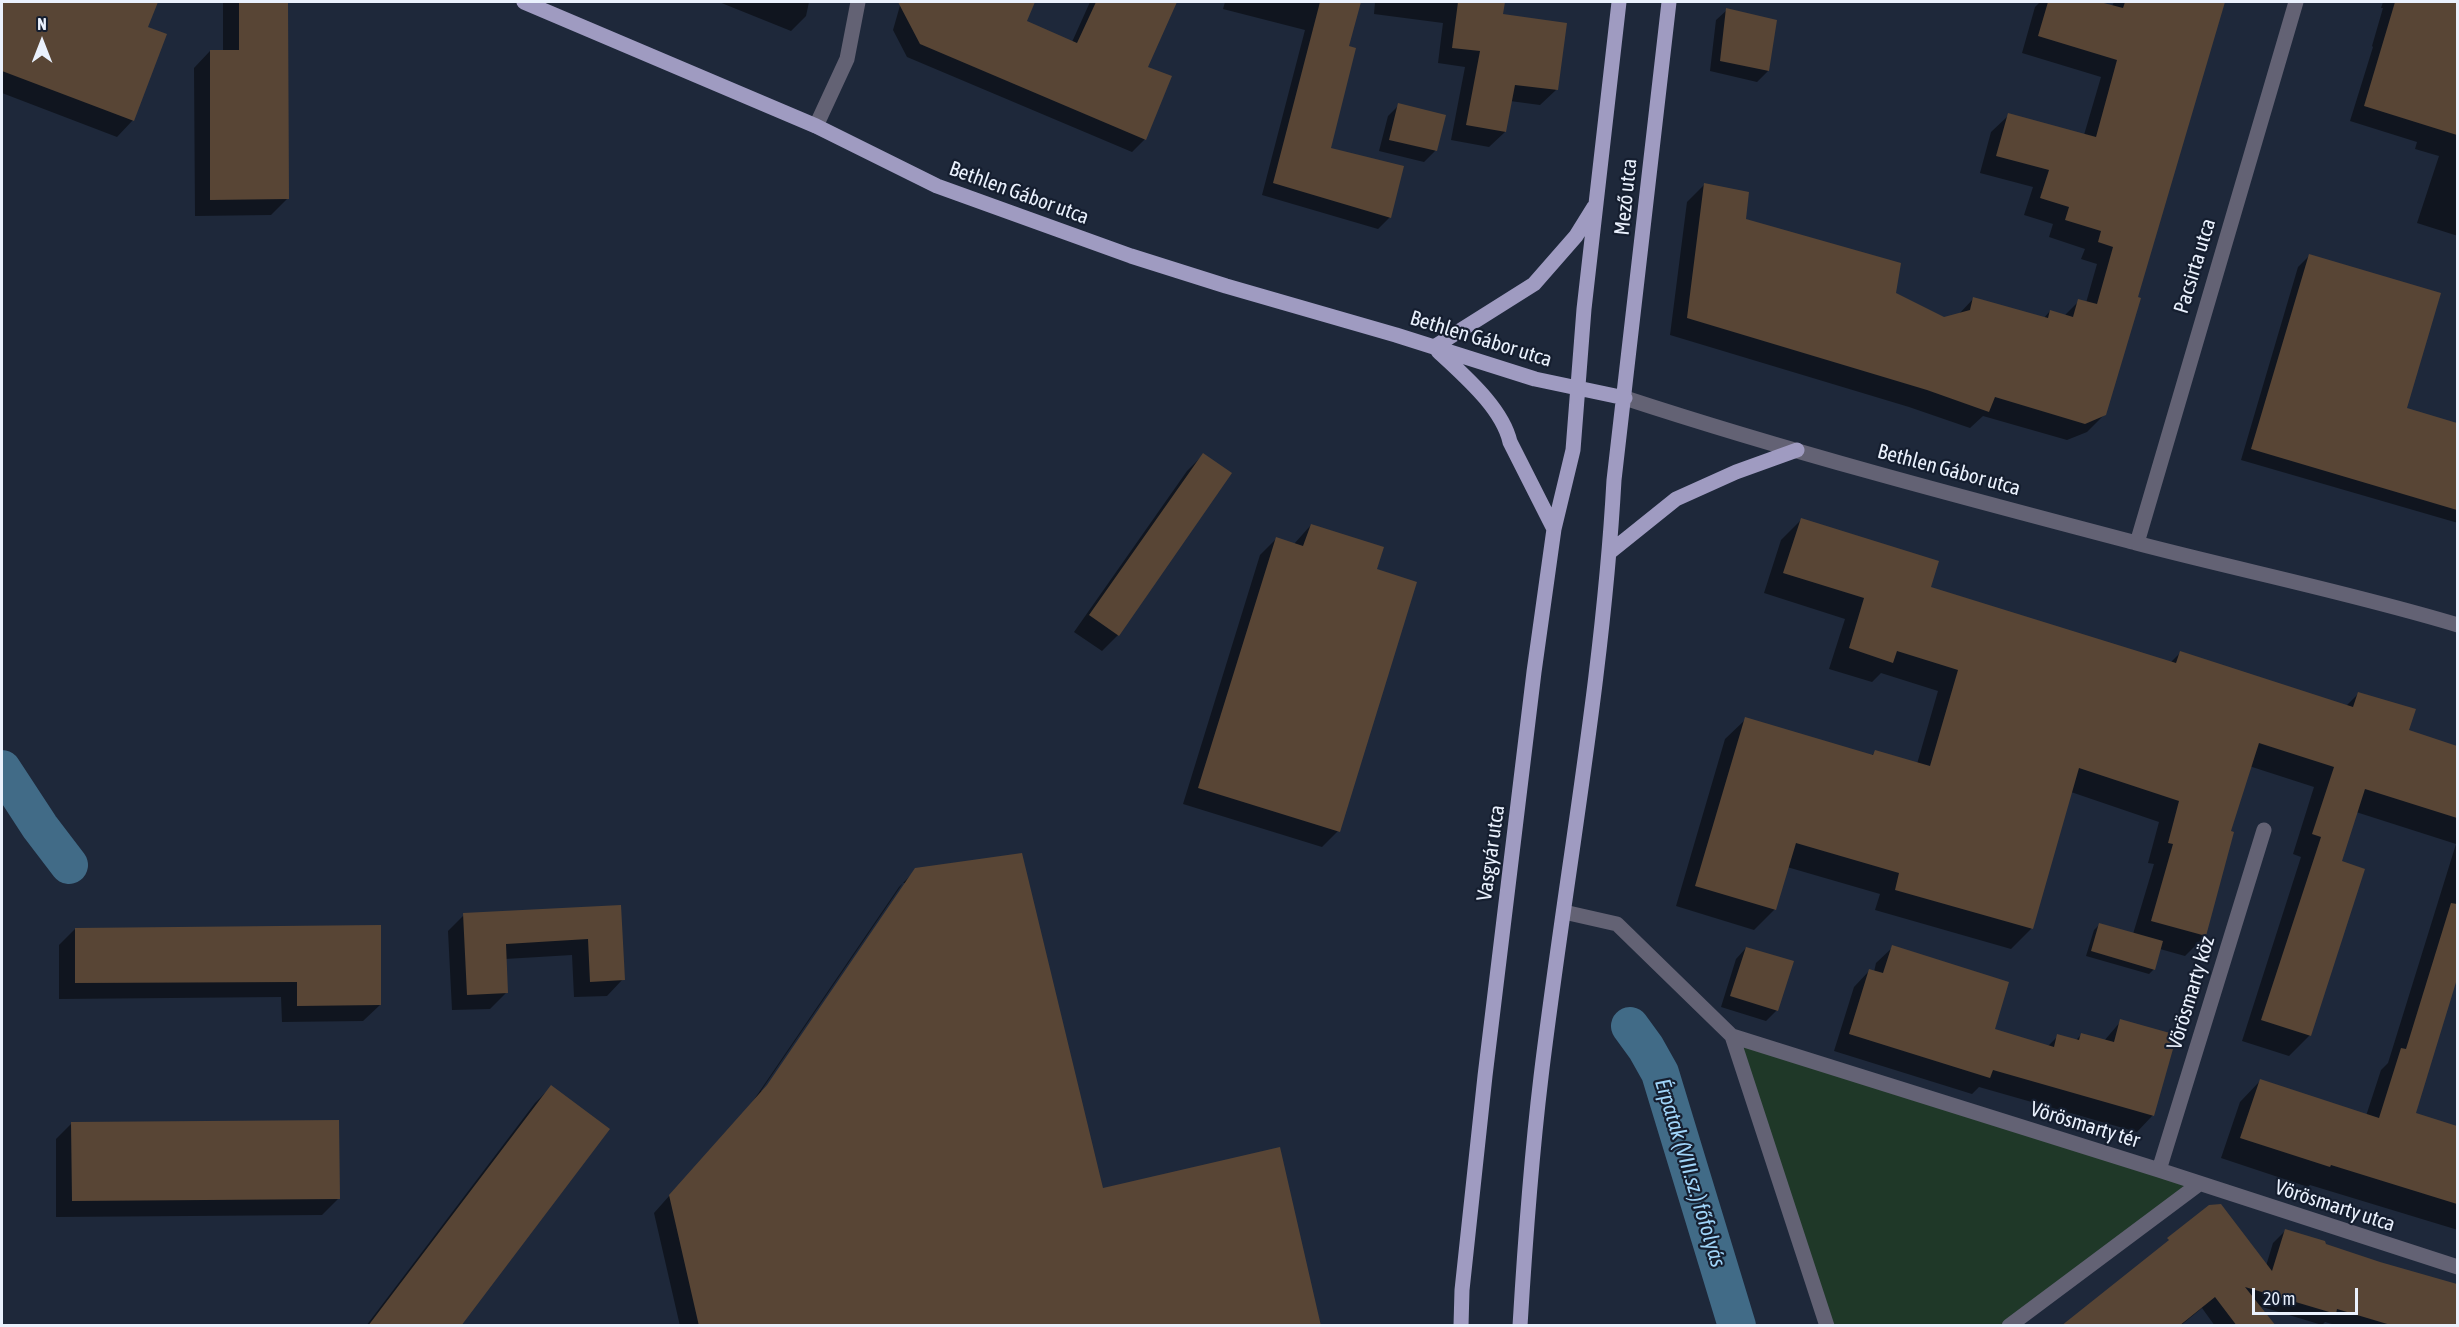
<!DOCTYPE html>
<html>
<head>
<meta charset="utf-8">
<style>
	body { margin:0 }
	#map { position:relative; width:2459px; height:1327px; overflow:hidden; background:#1e283a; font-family:"Asap Condensed",sans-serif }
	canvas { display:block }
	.frame { position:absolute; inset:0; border:3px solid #eaf1fd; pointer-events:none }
	.north { position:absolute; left:12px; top:12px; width:60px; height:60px; -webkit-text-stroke:4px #151e2f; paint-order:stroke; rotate:0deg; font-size:16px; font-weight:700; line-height:24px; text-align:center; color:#eaf1fd }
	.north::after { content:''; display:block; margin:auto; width:21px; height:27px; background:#eaf1fd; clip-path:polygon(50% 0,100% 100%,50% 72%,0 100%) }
	.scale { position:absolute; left:2252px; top:1288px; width:106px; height:27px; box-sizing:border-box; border:3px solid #eaf1fd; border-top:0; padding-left:8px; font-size:18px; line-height:21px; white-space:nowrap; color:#eaf1fd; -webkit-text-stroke:4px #151e2f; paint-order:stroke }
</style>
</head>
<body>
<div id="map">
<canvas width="2459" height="1327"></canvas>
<div class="frame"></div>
<div class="north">N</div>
<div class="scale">20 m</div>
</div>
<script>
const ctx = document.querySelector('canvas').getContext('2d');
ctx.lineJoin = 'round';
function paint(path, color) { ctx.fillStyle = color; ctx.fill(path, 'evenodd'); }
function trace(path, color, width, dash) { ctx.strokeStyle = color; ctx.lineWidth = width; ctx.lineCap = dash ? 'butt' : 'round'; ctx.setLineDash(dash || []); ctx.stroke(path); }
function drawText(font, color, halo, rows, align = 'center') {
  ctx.font = font + ' "Asap Condensed",sans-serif'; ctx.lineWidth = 4.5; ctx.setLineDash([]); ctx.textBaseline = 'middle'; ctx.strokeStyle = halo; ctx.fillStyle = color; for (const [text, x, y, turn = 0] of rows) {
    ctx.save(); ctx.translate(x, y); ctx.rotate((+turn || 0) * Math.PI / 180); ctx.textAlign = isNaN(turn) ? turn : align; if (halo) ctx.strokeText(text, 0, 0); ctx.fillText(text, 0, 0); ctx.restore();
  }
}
const green = new Path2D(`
	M 1732,1036 L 2199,1184 L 2009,1325 L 1827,1325 Z`);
const shadow = new Path2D(`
	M 2,2 L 156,2 L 146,28 L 133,120 L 117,137 L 2,93 Z
	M 223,2 L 286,2 L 287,199 L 271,215 L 195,216 L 194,68 L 210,51 L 223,51 Z
	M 719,2 L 809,2 L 806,16 L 791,31 Z
	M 901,2 L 1034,2 L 1025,22 L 1072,42 L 1090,2 L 1156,2 L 1172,9 L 1146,67 L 1145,139 L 1132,152 L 907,57 L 893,30 Z
	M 1225,2 L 1359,2 L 1347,47 L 1329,149 L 1390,217 L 1378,229 L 1262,195 L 1305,30 L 1223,9 Z
	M 1375,2 L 1504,2 L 1502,16 L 1556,90 L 1540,105 L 1510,101 L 1505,132 L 1489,147 L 1451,140 L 1465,67 L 1438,63 L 1443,23 L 1374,14 Z
	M 2040,2 L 2095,2 L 2112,6 L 2114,2 L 2224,2 L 2137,298 L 2105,414 L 2087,432 L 2067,440 L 1983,416 L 1970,428 L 1909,407 L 1670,335 L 1687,202 L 1705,184 L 1744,220 L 1944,318 L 1958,315 L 1974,298 L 2044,318 L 2050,311 L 2064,316 L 2079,301 L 2086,303 L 2097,264 L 2081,259 L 2085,249 L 2049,237 L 2053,224 L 2024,215 L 2033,187 L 1980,173 L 1991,132 L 2009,115 L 2084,135 L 2101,77 L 2022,53 L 2035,7 Z
	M 2383,2 L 2458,2 L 2458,236 L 2417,223 L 2439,156 L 2415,149 L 2417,142 L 2350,121 L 2373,47 L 2372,46 L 2383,8 L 2381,8 Z
	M 1727,10 L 1768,71 L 1757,82 L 1710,71 L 1716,20 Z
	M 1399,105 L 1444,116 L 1435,151 L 1424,162 L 1379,151 L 1388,116 Z
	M 2309,256 L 2405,409 L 2458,425 L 2458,523 L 2241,460 L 2298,267 Z
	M 1203,455 L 1118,635 L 1102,651 L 1074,632 L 1187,471 Z
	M 1801,520 L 1929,588 L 2170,663 L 2180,653 L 2346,706 L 2359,693 L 2407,731 L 2458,747 L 2458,974 L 2414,1114 L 2458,1127 L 2458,1230 L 2310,1185 L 2308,1187 L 2221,1158 L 2240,1102 L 2260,1081 L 2366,1116 L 2381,1070 L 2388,1063 L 2456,844 L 2356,812 L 2340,862 L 2310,1035 L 2289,1056 L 2242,1041 L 2301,857 L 2293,854 L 2314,787 L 2249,766 L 2229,832 L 2205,936 L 2185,956 L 2160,949 L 2154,969 L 2149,974 L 2086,956 L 2094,930 L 2099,925 L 2133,934 L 2154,864 L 2148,863 L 2159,822 L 2071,792 L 2031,929 L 2011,949 L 1875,910 L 1880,894 L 1787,867 L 1775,909 L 1754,930 L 1676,906 L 1725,739 L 1746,719 L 1871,756 L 1875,752 L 1917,764 L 1938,691 L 1881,673 L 1872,682 L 1829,669 L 1845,619 L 1764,593 L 1781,540 Z
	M 1311,525 L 1375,570 L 1338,831 L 1322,847 L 1183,804 L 1260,555 L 1276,539 L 1294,544 Z
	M 916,870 L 1102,1190 L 1320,1326 L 680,1326 L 654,1213 L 751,1104 L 899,887 ZM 903,883 L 907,883 L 764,1092 L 761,1091 Z
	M 619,907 L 623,979 L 607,996 L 574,997 L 572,955 L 505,959 L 507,992 L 490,1009 L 452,1010 L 448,931 L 464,915 Z
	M 379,926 L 380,1005 L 363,1021 L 282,1022 L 281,997 L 59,999 L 59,945 L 75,929 Z
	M 1893,947 L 1993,1030 L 2048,1046 L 2058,1036 L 2075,1041 L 2082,1034 L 2104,1041 L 2121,1021 L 2153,1115 L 2137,1132 L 1979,1087 L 1972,1094 L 1834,1051 L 1854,987 L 1870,970 L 1874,972 L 1876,963 Z
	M 1746,948 L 1777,1010 L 1766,1021 L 1721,1007 L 1736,959 Z
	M 551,1087 L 459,1326 L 366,1326 L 535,1103 Z
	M 72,1123 L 338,1199 L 322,1215 L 56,1217 L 56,1139 Z
	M 2285,1231 L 2380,1264 L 2458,1285 L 2458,1326 L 2339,1326 L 2325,1322 L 2322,1325 L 2259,1306 L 2274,1326 L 2215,1326 L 2202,1308 L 2180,1326 L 2162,1326 L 2266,1266 L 2273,1243 Z`);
const canal = new Path2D(`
	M 2,769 L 40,827 L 69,865
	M 1630,1026 L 1646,1048 L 1660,1073 L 1737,1326`);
const building = new Path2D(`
	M 2,2 L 158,2 L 148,27 L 167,34 L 134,121 L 2,71 Z
	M 239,2 L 288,2 L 289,199 L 210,200 L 210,50 L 239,50 Z
	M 898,2 L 1035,2 L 1027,21 L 1077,43 L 1096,2 L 1177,2 L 1148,67 L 1172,76 L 1146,140 L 920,44 Z
	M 1320,2 L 1361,2 L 1349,46 L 1356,48 L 1331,148 L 1404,166 L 1391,218 L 1273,183 Z
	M 1458,2 L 1505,2 L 1503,14 L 1567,23 L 1558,90 L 1515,85 L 1506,132 L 1466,125 L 1480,51 L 1452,48 Z
	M 2048,2 L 2100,2 L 2123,8 L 2125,2 L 2225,2 L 2138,297 L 2141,298 L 2106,415 L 2085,424 L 1995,397 L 1989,412 L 1927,390 L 1687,318 L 1704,183 L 1749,192 L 1746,219 L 1901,263 L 1896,293 L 1944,317 L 1970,310 L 1973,297 L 2048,318 L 2050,310 L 2073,317 L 2078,299 L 2097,304 L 2113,247 L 2098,242 L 2101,231 L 2065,220 L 2069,207 L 2040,198 L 2049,170 L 1996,156 L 2008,113 L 2096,137 L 2117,60 L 2038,36 Z
	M 2395,2 L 2457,2 L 2457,135 L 2364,106 Z
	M 1726,8 L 1777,20 L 1769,71 L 1720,61 Z
	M 1398,103 L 1446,115 L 1437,151 L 1389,140 Z
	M 2309,254 L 2441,293 L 2407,408 L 2457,423 L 2457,510 L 2251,449 Z
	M 1203,453 L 1232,473 L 1119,636 L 1089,615 Z
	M 1801,518 L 1939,561 L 1931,587 L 2176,663 L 2180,651 L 2353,707 L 2358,692 L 2416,709 L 2409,730 L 2457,746 L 2457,818 L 2365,789 L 2342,861 L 2365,869 L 2311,1036 L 2261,1020 L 2321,837 L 2312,834 L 2334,767 L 2259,743 L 2231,831 L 2234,832 L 2206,936 L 2151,921 L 2173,844 L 2168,843 L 2179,801 L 2079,768 L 2033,929 L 1895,890 L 1899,873 L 1796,843 L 1776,910 L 1695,886 L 1745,717 L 1873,755 L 1875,750 L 1930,766 L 1958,670 L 1897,651 L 1893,663 L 1849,648 L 1864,598 L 1783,573 Z
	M 1311,524 L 1384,547 L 1377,569 L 1417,582 L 1340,832 L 1198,788 L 1276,537 L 1303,546 Z
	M 1022,853 L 1103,1188 L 1280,1147 L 1321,1326 L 699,1326 L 669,1195 L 767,1085 L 915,868 Z
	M 2451,903 L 2457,904 L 2457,979 L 2416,1113 L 2457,1126 L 2457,1204 L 2331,1165 L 2330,1167 L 2240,1138 L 2260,1079 L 2379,1118 L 2401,1048 L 2406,1049 Z
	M 621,905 L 625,980 L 590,982 L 588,939 L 506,944 L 508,993 L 467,995 L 463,913 Z
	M 2099,923 L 2163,941 L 2155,970 L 2091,951 Z
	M 381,925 L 381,1005 L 297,1006 L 297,982 L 75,983 L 75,928 Z
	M 1892,945 L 2009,982 L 1995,1029 L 2054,1047 L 2057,1034 L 2079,1040 L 2081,1033 L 2114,1042 L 2120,1019 L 2177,1035 L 2154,1116 L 1993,1070 L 1990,1078 L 1849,1034 L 1869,969 L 1883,973 Z
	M 1746,947 L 1794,961 L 1778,1011 L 1730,996 Z
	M 551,1085 L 610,1129 L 461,1326 L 368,1326 Z
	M 339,1120 L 340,1199 L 72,1201 L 71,1122 Z
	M 2221,1204 L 2272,1271 L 2285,1229 L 2325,1241 L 2326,1244 L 2380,1262 L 2457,1284 L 2457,1326 L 2394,1326 L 2337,1309 L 2336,1314 L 2245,1287 L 2276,1326 L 2237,1326 L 2215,1297 L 2179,1326 L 2061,1326 L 2169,1240 L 2167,1238 L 2209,1205 Z`);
const minor = new Path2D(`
	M 816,126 L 847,59 L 858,2
	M 1625,398 C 1793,453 1965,498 2136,543 C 2243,571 2352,593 2458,625
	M 2137,543 L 2296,2
	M 1564,912 L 1617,924 L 1732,1036 L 2159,1170 L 2458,1267
	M 1732,1036 L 1827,1326
	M 2159,1170 L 2264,830
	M 2009,1326 L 2199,1184`);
const major = new Path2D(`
	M 524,2 L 816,126 L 937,186 L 1131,256 L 1226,286 L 1396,335 L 1535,379 L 1625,398
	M 1434,347 L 1534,284 L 1576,236 L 1594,207
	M 1438,351 C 1463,375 1502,407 1510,442 L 1554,529
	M 1610,552 L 1676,499 L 1736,472 L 1797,450
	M 1461,1326 L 1462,1290 L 1485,1076 L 1534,672 L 1554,529 L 1573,450 L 1584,309 L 1619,2
	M 1520,1326 C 1525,1243 1531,1160 1541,1077 C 1565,878 1603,680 1614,480 L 1669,2`);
const streetNames = [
	["Bethlen Gábor utca",1019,193,20],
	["Mező utca",1626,197,-84],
	["Pacsirta utca",2195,266,-73],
	["Bethlen Gábor utca",1481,339,17],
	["Bethlen Gábor utca",1949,470,15],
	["Vasgyár utca",1491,853,-82],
	["Vörösmarty köz",2191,993,-73],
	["Vörösmarty tér",2085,1125,17],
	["Vörösmarty utca",2335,1206,18]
];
const waterNames = [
	["Érpatak (VIII.sz.) főfolyás",1690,1173,73]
];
paint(green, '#1f3828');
paint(shadow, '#0007');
trace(canal, '#416b87', 38);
paint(building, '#584535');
trace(minor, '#636274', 15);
trace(major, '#9f9bc1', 15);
drawText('21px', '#eaf1fd', '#151e2f', streetNames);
drawText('italic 22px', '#a0d5fa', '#151e2f', waterNames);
</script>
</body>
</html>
